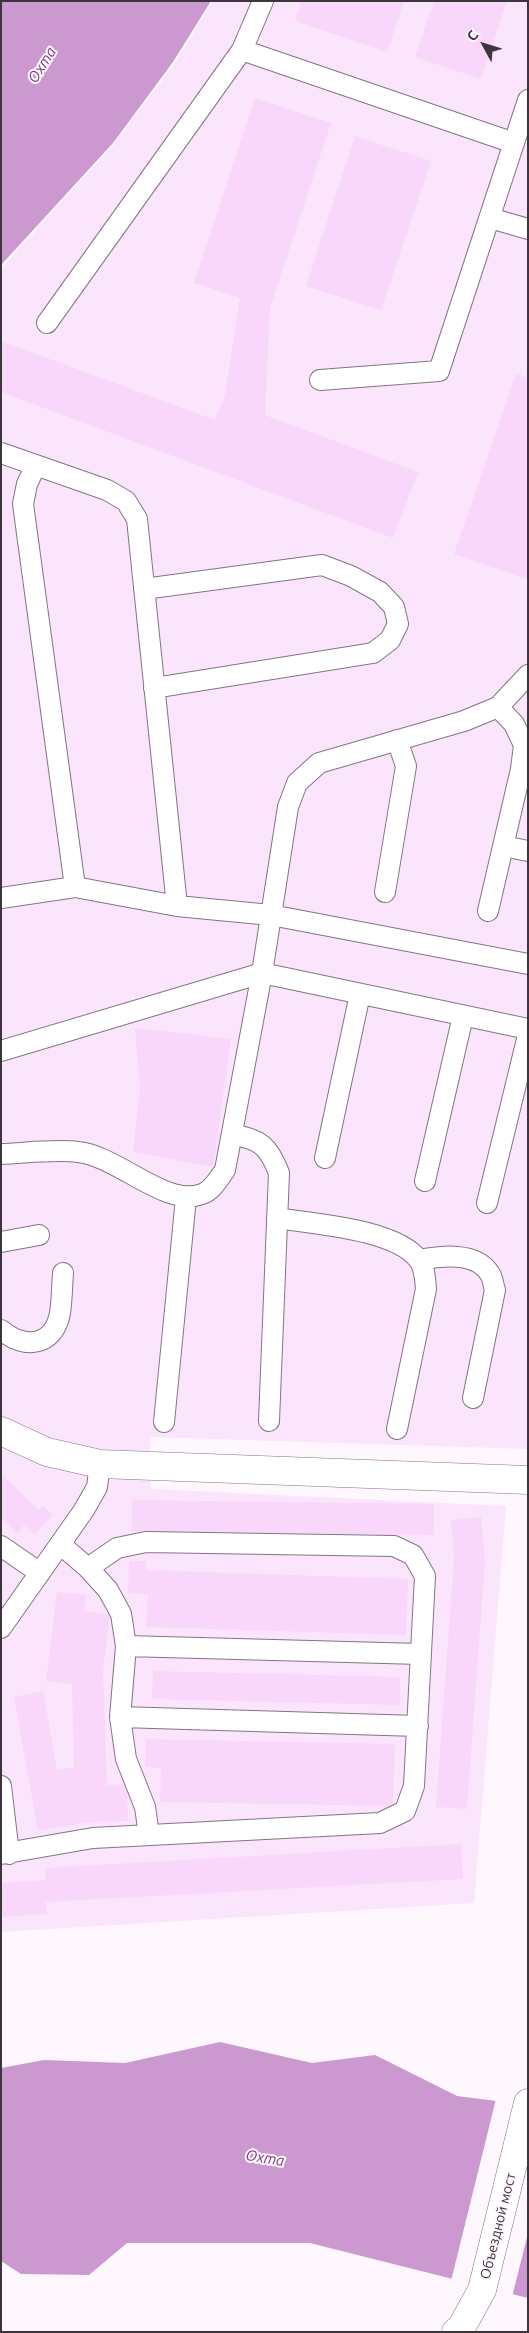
<!DOCTYPE html>
<html>
<head>
<meta charset="utf-8">
<style>
	body { margin:0 }
	#map { position:relative; width:529px; height:2333px; overflow:hidden; background:#fef7fe; font-family:Ubuntu,sans-serif }
	canvas { display:block }
	.frame { position:absolute; inset:0; border:2px solid #3c353c; pointer-events:none }
	.north { position:absolute; left:459px; top:20px; width:50px; height:50px; -webkit-text-stroke:4px #fef7fe; paint-order:stroke; rotate:309deg; font-size:14px; font-weight:700; line-height:20px; text-align:center; color:#3c353c }
	.north::after { content:''; display:block; margin:auto; width:18px; height:22px; background:#3c353c; clip-path:polygon(50% 0,100% 100%,50% 72%,0 100%) }
</style>
</head>
<body>
<div id="map">
<canvas width="529" height="2333"></canvas>
<div class="frame"></div>
<div class="north">С</div>
</div>
<script>
const ctx = document.querySelector('canvas').getContext('2d');
ctx.lineJoin = 'round';
function paint(path, color) { ctx.fillStyle = color; ctx.fill(path, 'evenodd'); }
function trace(path, color, width, dash) { ctx.strokeStyle = color; ctx.lineWidth = width; ctx.lineCap = dash ? 'butt' : 'round'; ctx.setLineDash(dash || []); ctx.stroke(path); }
function drawText(font, color, halo, rows, align = 'center') {
  ctx.font = font + ' Ubuntu,sans-serif'; ctx.lineWidth = 4; ctx.setLineDash([]); ctx.textBaseline = 'middle'; ctx.strokeStyle = halo; ctx.fillStyle = color; for (const [text, x, y, turn = 0] of rows) {
    ctx.save(); ctx.translate(x, y); ctx.rotate((+turn || 0) * Math.PI / 180); ctx.textAlign = isNaN(turn) ? turn : align; if (halo) ctx.strokeText(text, 0, 0); ctx.fillText(text, 0, 0); ctx.restore();
  }
}
const built = new Path2D(`
	M 213,1 L 528,1 L 528,1449 L 150,1437 L 151,1489 L 506,1506 L 474,1903 L 1,1932 L 1,269 L 114,144 L 175,63 Z`);
const water = new Path2D(`
	M 1,1 L 211,1 L 173,62 L 113,143 L 1,265 Z
	M 220,2042 L 312,2063 L 375,2055 L 457,2096 L 528,2105 L 528,2298 L 310,2243 L 127,2243 L 89,2275 L 21,2274 L 1,2261 L 1,2068 L 44,2060 L 125,2063 Z`);
const pier = new Path2D(`
	M 496,2099 L 528,2103 L 528,2233 L 512,2297 L 451,2281 Z`);
const building = new Path2D(`
	M 301,1 L 404,1 L 387,52 L 295,21 Z
	M 434,1 L 507,1 L 481,79 L 415,57 Z
	M 255,98 L 331,123 L 270,308 L 265,415 L 418,472 L 393,538 L 1,392 L 1,341 L 215,420 L 225,395 L 240,298 L 194,283 Z
	M 355,136 L 431,161 L 381,310 L 306,286 Z
	M 516,374 L 528,378 L 527,579 L 454,554 Z
	M 135,1028 L 231,1039 L 213,1167 L 133,1152 L 140,1088 Z
	M 1,1474 L 39,1510 L 43,1506 L 53,1515 L 35,1534 L 24,1525 L 17,1533 L 1,1518 Z
	M 132,1500 L 434,1504 L 434,1535 L 132,1531 Z
	M 481,1517 L 485,1561 L 467,1809 L 436,1807 L 454,1558 L 451,1520 Z
	M 129,1561 L 146,1561 L 146,1570 L 408,1579 L 406,1635 L 146,1627 L 148,1594 L 128,1593 Z
	M 57,1592 L 86,1595 L 84,1611 L 110,1614 L 103,1671 L 107,1785 L 127,1784 L 128,1821 L 89,1822 L 38,1831 L 14,1697 L 43,1691 L 57,1770 L 74,1767 L 72,1684 L 46,1681 Z
	M 153,1671 L 400,1677 L 400,1705 L 152,1699 Z
	M 146,1739 L 395,1744 L 393,1806 L 160,1802 L 161,1768 L 145,1767 Z
	M 461,1844 L 463,1879 L 46,1902 L 47,1914 L 1,1917 L 1,1883 L 46,1880 L 45,1868 Z`);
const service = new Path2D(`
	M 242,50 L 514,143
	M 490,218 L 528,229
	M 47,323 L 242,50 L 263,1
	M 320,380 L 439,371 L 528,100
	M 1,453 L 107,490 L 126,501 L 137,519 L 177,906
	M 36,465 L 27,484 L 23,504 L 75,887
	M 144,589 L 322,565 L 351,576 L 380,592 L 394,607 L 398,624 L 390,640 L 373,653 L 154,688
	M 503,846 L 528,851
	M 385,892 L 406,766 L 397,740
	M 1,898 L 75,887 L 177,906 L 271,915 L 528,964
	M 488,911 L 521,769 L 524,745 L 514,724 L 498,707
	M 1,1051 L 262,973 L 528,1029
	M 232,1135 C 260,1138 269,1147 279,1173 L 269,1421
	M 1,1154 C 26,1153 54,1149 78,1152 C 118,1156 166,1208 202,1194 C 212,1191 219,1178 225,1170 L 262,973 L 288,807 L 297,783 L 319,763 L 464,721 L 498,707 L 528,675
	M 325,1158 L 360,994
	M 425,1181 L 463,1016
	M 487,1203 L 528,1035
	M 277,1218 C 314,1224 396,1229 419,1260 C 425,1268 425,1279 426,1289 L 397,1429
	M 1,1242 L 39,1235
	M 419,1260 C 441,1256 476,1251 490,1274 C 493,1278 493,1285 495,1290 L 473,1398
	M 1,1330 C 25,1350 54,1346 60,1313 C 62,1300 62,1286 63,1273
	M 164,1422 L 186,1198
	M 60,1544 L 88,1568 L 108,1590 L 121,1614 L 126,1646 L 120,1717 L 126,1759 L 145,1807 L 149,1835
	M 1,1546 L 40,1573
	M 1,1628 L 84,1510 L 97,1487 L 100,1464
	M 126,1646 L 421,1654
	M 120,1717 L 418,1726
	M 1,1786 L 9,1854
	M 1,1854 L 93,1838 L 380,1823 L 405,1811 L 414,1786 L 425,1576 L 413,1555 L 394,1546 L 146,1542 L 117,1548 L 88,1568`);
const minor = new Path2D(`
	M 1,1431 L 47,1452 L 100,1464 L 528,1480
	M 456,2332 L 461,2328 L 482,2290 L 528,2103`);
const streetNames = [
	["Объездной мост",498,2226,-76]
];
const waterNames = [
	["Охта",42,65,-58],
	["Охта",265,2158,9]
];
paint(built, '#fbe5fd');
paint(water, '#cb98cf');
paint(pier, '#fef7fe');
paint(building, '#f8d7fa');
trace(service, '#837484', 22);
trace(minor, '#837484', 29);
trace(service, '#fff', 20);
trace(minor, '#fff', 28);
drawText('14px', '#3c353c', '#fef7fe', streetNames);
drawText('italic 15px', '#783a7e', '#fef7fe', waterNames);
</script>
</body>
</html>
